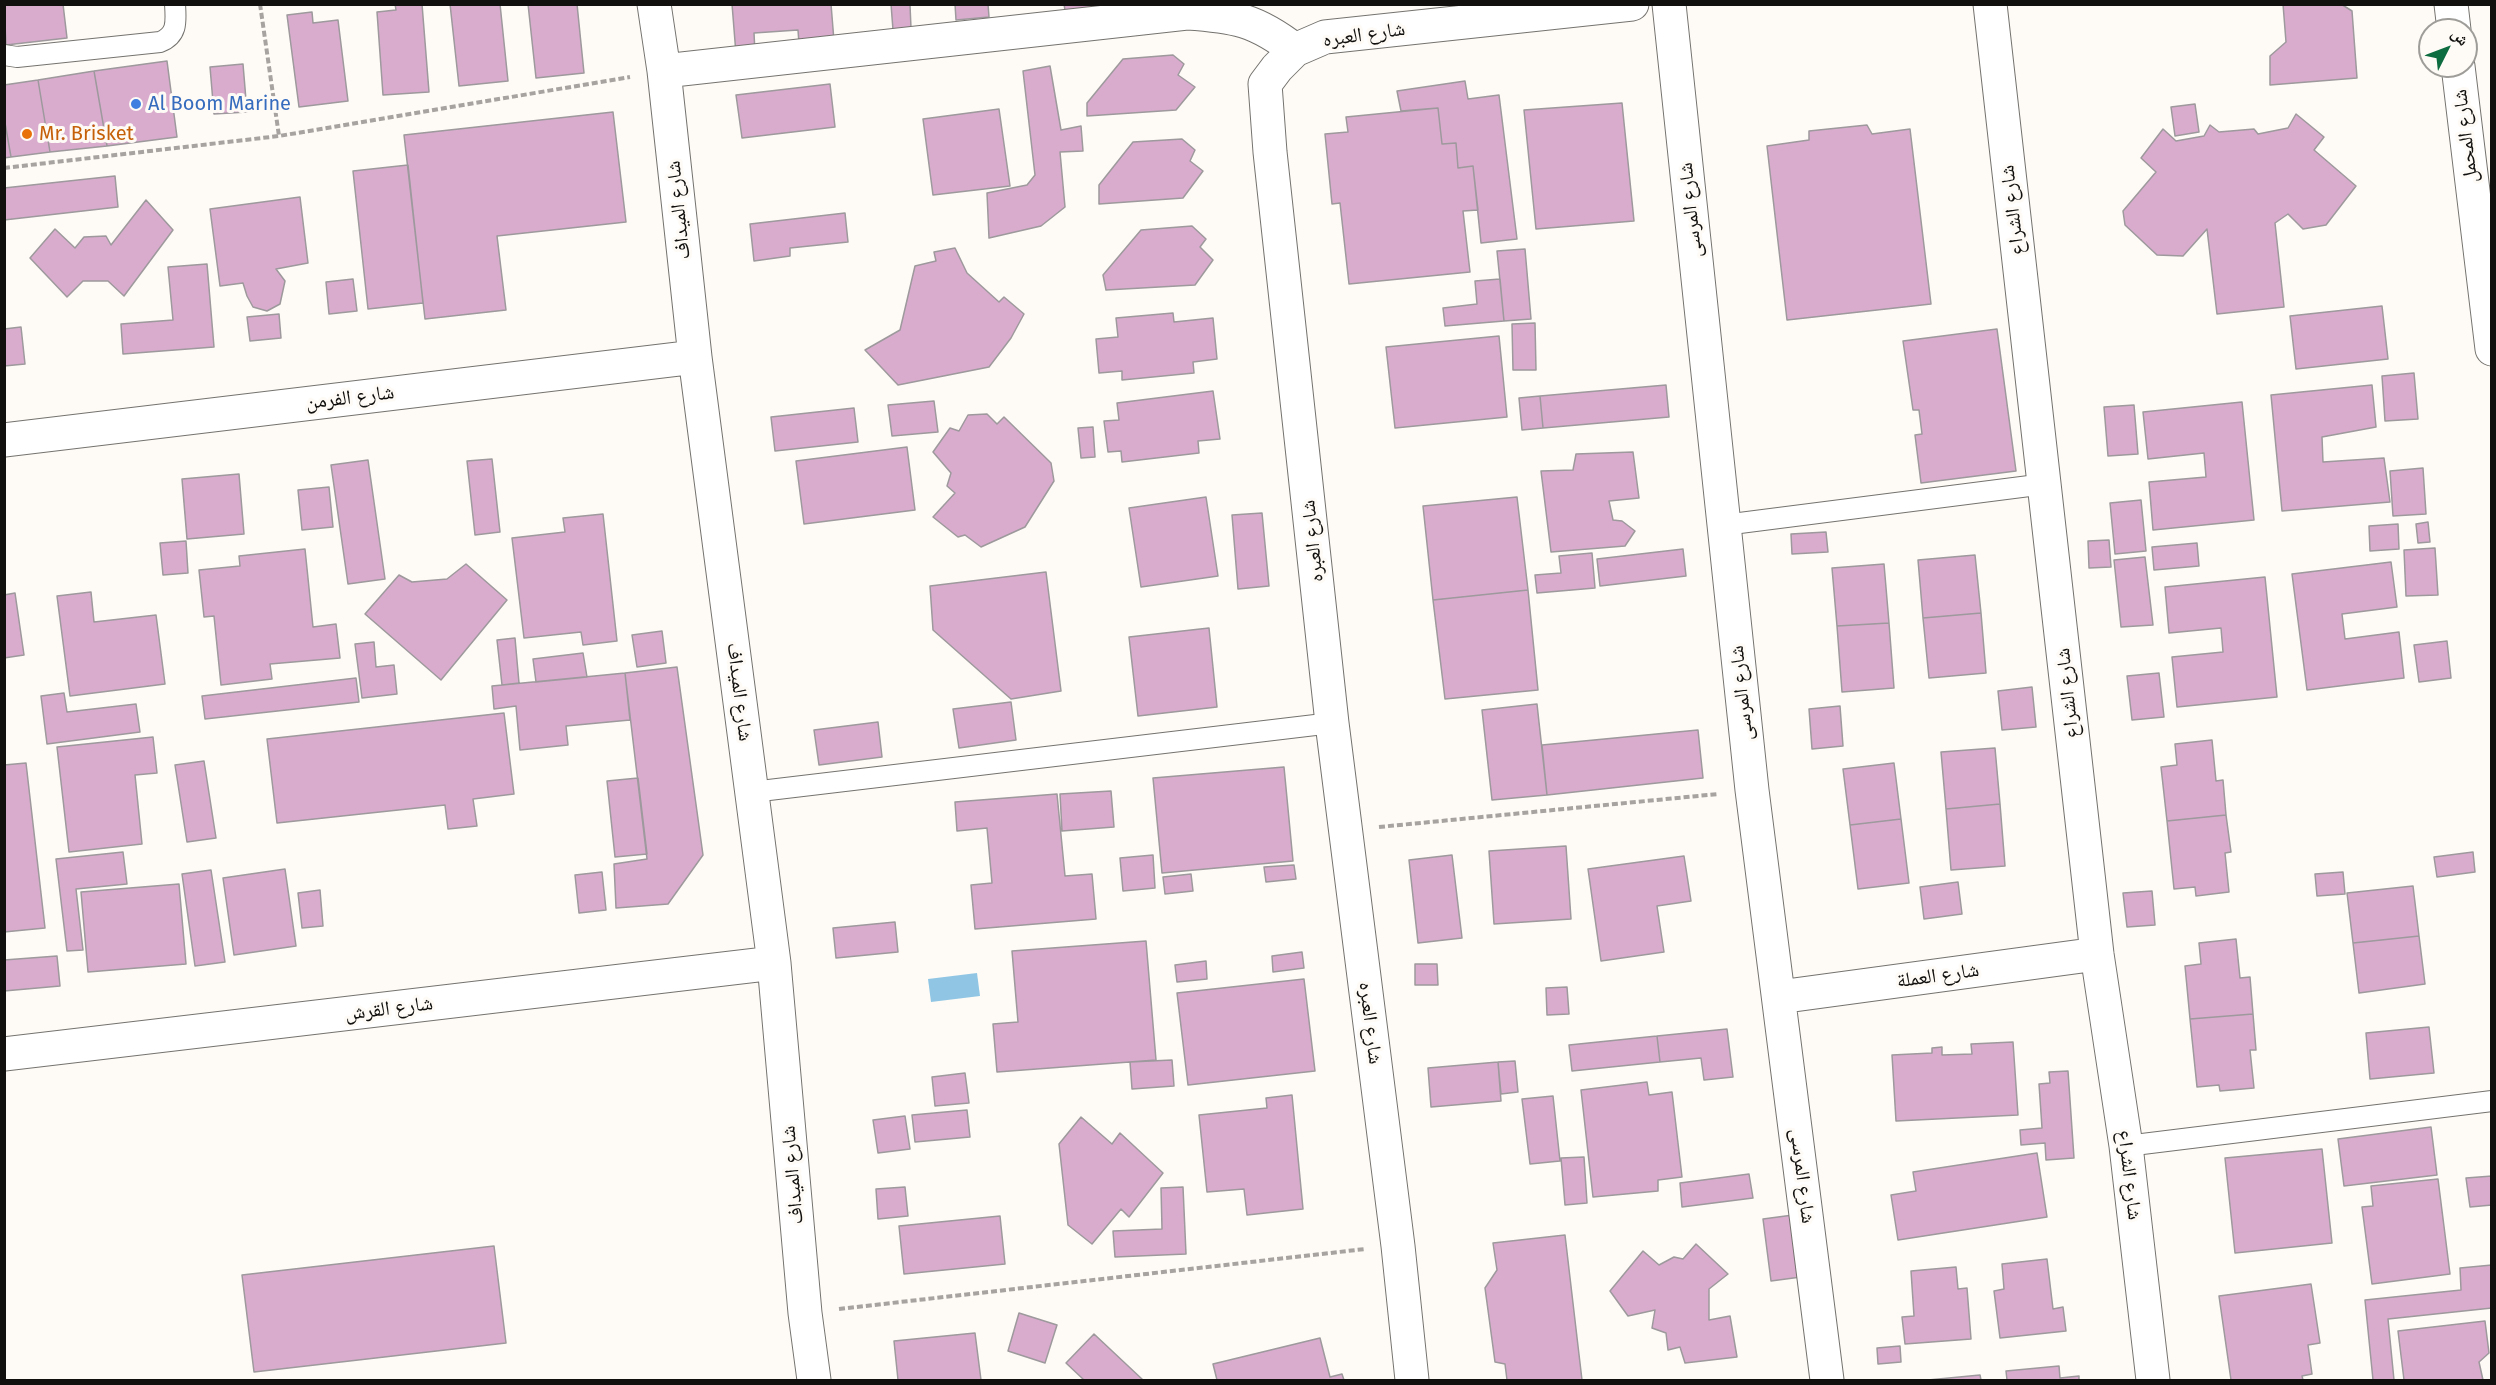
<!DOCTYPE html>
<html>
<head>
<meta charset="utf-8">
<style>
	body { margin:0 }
	#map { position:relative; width:2496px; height:1385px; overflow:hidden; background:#fefbf6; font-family:"Fira Sans","Noto Naskh Arabic",sans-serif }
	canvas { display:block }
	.frame { position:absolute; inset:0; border:6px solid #11100e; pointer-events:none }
	.north { position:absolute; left:2418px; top:18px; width:60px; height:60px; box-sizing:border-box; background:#fefbf6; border:2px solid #9f9d99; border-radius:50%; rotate:48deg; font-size:16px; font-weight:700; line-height:24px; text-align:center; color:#11100e }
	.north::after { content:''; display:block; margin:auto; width:21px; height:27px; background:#0e6c41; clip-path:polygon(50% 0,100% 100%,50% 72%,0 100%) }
</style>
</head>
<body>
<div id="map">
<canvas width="2496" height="1385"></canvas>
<div class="frame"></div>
<div class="north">ش</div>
</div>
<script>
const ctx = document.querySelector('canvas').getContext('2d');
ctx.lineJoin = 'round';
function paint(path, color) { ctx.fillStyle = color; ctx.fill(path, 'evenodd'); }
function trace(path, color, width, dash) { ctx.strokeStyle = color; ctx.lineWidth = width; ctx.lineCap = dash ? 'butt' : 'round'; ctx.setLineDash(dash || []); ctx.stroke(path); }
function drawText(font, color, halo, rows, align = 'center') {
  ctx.font = font + ' "Fira Sans","Noto Naskh Arabic",sans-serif'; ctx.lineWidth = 6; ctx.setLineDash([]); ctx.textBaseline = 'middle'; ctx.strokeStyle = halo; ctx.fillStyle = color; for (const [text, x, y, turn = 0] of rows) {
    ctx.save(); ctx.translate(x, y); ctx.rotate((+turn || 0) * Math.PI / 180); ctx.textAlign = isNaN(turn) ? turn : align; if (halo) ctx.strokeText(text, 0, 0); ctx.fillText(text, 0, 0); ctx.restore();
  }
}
const water = new Path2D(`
	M 977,973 L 980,996 L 931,1002 L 928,979 Z`);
const building = new Path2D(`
	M 4,4 L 63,4 L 67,38 L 6,45 Z
	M 395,4 L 422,4 L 429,92 L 383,95 L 377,12 L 396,10 Z
	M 450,4 L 500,4 L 508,81 L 459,86 Z
	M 528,4 L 577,4 L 584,73 L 536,78 Z
	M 732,4 L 831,4 L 834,41 L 799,44 L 798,30 L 754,33 L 755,53 L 736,54 Z
	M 891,4 L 916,4 L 910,5 L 911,28 L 893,30 Z
	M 955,4 L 988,4 L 989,17 L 956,20 Z
	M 1064,4 L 1155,4 L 1066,17 Z
	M 2283,4 L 2341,4 L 2352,11 L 2357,78 L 2270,85 L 2270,56 L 2286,42 Z
	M 312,12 L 313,23 L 338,20 L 348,101 L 299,107 L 287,15 Z
	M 1173,55 L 1184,64 L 1178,75 L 1195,87 L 1176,110 L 1087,116 L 1087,103 L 1123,59 Z
	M 167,61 L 177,137 L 107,146 L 94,71 Z
	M 243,64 L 247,112 L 214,114 L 210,67 Z
	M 1050,66 L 1061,130 L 1081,126 L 1083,151 L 1060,152 L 1065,207 L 1041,226 L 989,238 L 987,193 L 1027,185 L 1035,175 L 1023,71 Z
	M 94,71 L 107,146 L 50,152 L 38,80 Z
	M 38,80 L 50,152 L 11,157 L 4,117 L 4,85 Z
	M 1465,81 L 1468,99 L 1499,95 L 1517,239 L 1481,243 L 1473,166 L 1458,168 L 1456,143 L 1442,144 L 1438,108 L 1401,111 L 1397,91 Z
	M 830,84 L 835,127 L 742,138 L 736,95 Z
	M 1622,103 L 1634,221 L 1536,229 L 1524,110 Z
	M 2195,104 L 2199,132 L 2175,136 L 2171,107 Z
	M 1438,108 L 1442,144 L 1456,143 L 1458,168 L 1473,166 L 1478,210 L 1463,211 L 1470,272 L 1349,284 L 1340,203 L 1332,204 L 1325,134 L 1348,132 L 1346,117 Z
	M 999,109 L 1010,186 L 933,195 L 923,119 Z
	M 613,112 L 626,222 L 497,236 L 506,310 L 425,319 L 404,135 Z
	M 2296,114 L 2324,137 L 2314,150 L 2356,186 L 2326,225 L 2303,229 L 2288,214 L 2275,223 L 2284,307 L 2217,314 L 2207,229 L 2183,256 L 2157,255 L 2125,225 L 2123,211 L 2156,172 L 2141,158 L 2163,129 L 2176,141 L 2204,136 L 2210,125 L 2219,132 L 2254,129 L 2258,134 L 2288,128 Z
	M 4,117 L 11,157 L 4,158 Z
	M 1867,125 L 1872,134 L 1910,129 L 1931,304 L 1787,320 L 1767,146 L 1809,140 L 1809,131 Z
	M 1182,139 L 1195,150 L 1190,161 L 1203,171 L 1183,198 L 1099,204 L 1099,185 L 1133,142 Z
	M 408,165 L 423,303 L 368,309 L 353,171 Z
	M 115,176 L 118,207 L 4,220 L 4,188 Z
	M 300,197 L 308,263 L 276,269 L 285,281 L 280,304 L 267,311 L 253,307 L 247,296 L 243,283 L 220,286 L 210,209 Z
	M 146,200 L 173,230 L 124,296 L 108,281 L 83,281 L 67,297 L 30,258 L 55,229 L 75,248 L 84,237 L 106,236 L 111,245 Z
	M 845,213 L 848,242 L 790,248 L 790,256 L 754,261 L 750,224 Z
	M 1192,226 L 1206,239 L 1200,247 L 1213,260 L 1195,285 L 1106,290 L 1103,275 L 1141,230 Z
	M 955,248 L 967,273 L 999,302 L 1004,297 L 1024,314 L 1011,338 L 989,367 L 898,385 L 865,350 L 900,330 L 915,266 L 936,261 L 934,252 Z
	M 1525,249 L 1531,319 L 1504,321 L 1497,251 Z
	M 207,264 L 214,347 L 123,354 L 121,324 L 173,320 L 168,267 Z
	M 353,279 L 357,311 L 329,314 L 326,282 Z
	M 1500,279 L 1504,321 L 1445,326 L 1443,308 L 1477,304 L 1475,281 Z
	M 2382,306 L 2388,359 L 2296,369 L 2290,316 Z
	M 1173,313 L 1174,322 L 1213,318 L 1217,359 L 1193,362 L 1194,373 L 1122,380 L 1122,371 L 1099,373 L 1096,339 L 1118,337 L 1116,318 Z
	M 279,314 L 281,338 L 250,341 L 247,317 Z
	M 1535,323 L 1536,370 L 1513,370 L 1512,324 Z
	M 21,327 L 25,364 L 4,366 L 4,329 Z
	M 1997,329 L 2016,471 L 1921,483 L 1915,435 L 1922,434 L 1919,410 L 1913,410 L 1903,341 Z
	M 1499,336 L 1507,417 L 1395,428 L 1386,347 Z
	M 2414,373 L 2418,419 L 2385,421 L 2382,376 Z
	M 1666,385 L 1669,417 L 1543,428 L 1540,396 Z
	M 2372,385 L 2376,427 L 2322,437 L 2323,462 L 2384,458 L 2390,502 L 2282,511 L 2271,395 Z
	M 1213,391 L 1220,439 L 1198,441 L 1199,453 L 1122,462 L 1121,451 L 1108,452 L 1104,421 L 1119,420 L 1117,403 Z
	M 1540,396 L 1543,428 L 1522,430 L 1519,398 Z
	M 934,401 L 938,432 L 892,436 L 888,405 Z
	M 2242,402 L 2254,520 L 2153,530 L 2149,482 L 2206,477 L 2204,453 L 2148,459 L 2143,412 Z
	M 2134,405 L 2138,454 L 2108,456 L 2104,407 Z
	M 854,408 L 858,442 L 775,451 L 771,417 Z
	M 987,414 L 997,424 L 1004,417 L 1051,463 L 1054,481 L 1025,527 L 981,547 L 965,535 L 958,537 L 933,517 L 955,493 L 947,486 L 951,473 L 933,452 L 950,428 L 959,431 L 968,415 Z
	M 1093,427 L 1095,457 L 1081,458 L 1078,428 Z
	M 907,447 L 915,510 L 804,524 L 796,461 Z
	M 1633,452 L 1639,498 L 1609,501 L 1613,520 L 1622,521 L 1635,531 L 1625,546 L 1551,552 L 1541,471 L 1573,470 L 1576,454 Z
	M 492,459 L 500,532 L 475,535 L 467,461 Z
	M 368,460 L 385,579 L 348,584 L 331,465 Z
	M 2423,468 L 2426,514 L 2393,516 L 2390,471 Z
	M 239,474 L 244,534 L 187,539 L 182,479 Z
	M 329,487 L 333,527 L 302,530 L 298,490 Z
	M 1206,497 L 1218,576 L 1141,587 L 1129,508 Z
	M 1517,497 L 1528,590 L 1433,600 L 1423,506 Z
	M 2141,500 L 2146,551 L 2115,554 L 2110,503 Z
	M 1262,513 L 1269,586 L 1238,589 L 1232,515 Z
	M 603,514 L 617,641 L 583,645 L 581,632 L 524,638 L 512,538 L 565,532 L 563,518 Z
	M 2428,522 L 2430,542 L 2418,543 L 2416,524 Z
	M 2398,524 L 2399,549 L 2370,551 L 2369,526 Z
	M 1826,532 L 1828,552 L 1792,554 L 1791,534 Z
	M 2109,540 L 2111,567 L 2089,568 L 2088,541 Z
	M 186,541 L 188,573 L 163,575 L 160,543 Z
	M 2197,543 L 2199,566 L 2154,570 L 2152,547 Z
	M 2435,548 L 2438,595 L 2406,596 L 2404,550 Z
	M 305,549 L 313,627 L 336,624 L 340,658 L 270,664 L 272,679 L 221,685 L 214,616 L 204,617 L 199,570 L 240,566 L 239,556 Z
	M 1683,549 L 1686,576 L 1600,586 L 1597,559 Z
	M 1592,553 L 1595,588 L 1537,593 L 1535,575 L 1561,573 L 1559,556 Z
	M 1975,555 L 1981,613 L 1923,618 L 1918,560 Z
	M 2145,557 L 2153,625 L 2121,627 L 2114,560 Z
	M 2391,562 L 2397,607 L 2342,614 L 2345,639 L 2399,632 L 2404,678 L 2307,690 L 2292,574 Z
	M 466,564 L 507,600 L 441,680 L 365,614 L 399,575 L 412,582 L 447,579 Z
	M 1884,564 L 1889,623 L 1837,626 L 1832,568 Z
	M 1046,572 L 1061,691 L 1011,699 L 933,630 L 930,586 Z
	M 2265,577 L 2277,697 L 2177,707 L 2172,657 L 2223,652 L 2221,628 L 2169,633 L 2165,587 Z
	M 1528,590 L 1538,690 L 1445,699 L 1433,600 Z
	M 91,592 L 94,622 L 156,615 L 165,684 L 70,696 L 57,596 Z
	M 15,593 L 24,655 L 4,658 L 4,595 Z
	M 1981,613 L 1986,673 L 1929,678 L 1923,618 Z
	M 1889,623 L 1894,688 L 1842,692 L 1837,626 Z
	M 1209,628 L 1217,707 L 1138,716 L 1129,637 Z
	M 662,631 L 666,663 L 637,667 L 632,635 Z
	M 515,638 L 519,683 L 502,685 L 497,640 Z
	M 2447,641 L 2451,678 L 2419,682 L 2414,645 Z
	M 374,642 L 376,667 L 394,665 L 397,694 L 362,698 L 355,644 Z
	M 583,653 L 587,677 L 536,682 L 533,659 Z
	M 677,667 L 703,855 L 668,904 L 616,908 L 614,864 L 647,859 L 625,673 Z
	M 625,673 L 630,720 L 566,726 L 568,745 L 520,750 L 516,706 L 494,709 L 492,686 Z
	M 2159,673 L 2164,717 L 2132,720 L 2127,676 Z
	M 356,678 L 359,702 L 205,719 L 202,696 Z
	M 2032,687 L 2036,727 L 2002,730 L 1998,691 Z
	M 64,693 L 67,712 L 136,704 L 140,732 L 47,744 L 41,696 Z
	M 1011,702 L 1016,740 L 959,748 L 953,709 Z
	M 1537,704 L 1547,795 L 1492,800 L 1482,710 Z
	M 1840,706 L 1843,746 L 1812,749 L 1809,709 Z
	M 504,713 L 514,794 L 473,799 L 477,826 L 448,829 L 445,805 L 277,823 L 267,739 Z
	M 878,722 L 882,757 L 819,765 L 814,730 Z
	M 1698,730 L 1703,778 L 1547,795 L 1542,745 Z
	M 153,737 L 157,773 L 135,775 L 142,844 L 69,852 L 57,747 Z
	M 2212,740 L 2216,781 L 2223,780 L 2226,815 L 2167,821 L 2161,767 L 2177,765 L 2175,744 Z
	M 1995,748 L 2000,804 L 1946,809 L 1941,752 Z
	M 204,761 L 216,838 L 187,842 L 175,765 Z
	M 26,763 L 45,928 L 4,932 L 4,765 Z
	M 1894,763 L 1901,819 L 1850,825 L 1843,769 Z
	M 1284,767 L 1293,861 L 1162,873 L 1153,778 Z
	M 638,778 L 647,854 L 615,857 L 607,781 Z
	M 1111,791 L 1114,827 L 1062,831 L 1060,794 Z
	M 1057,794 L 1065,876 L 1092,874 L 1096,919 L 975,929 L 971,885 L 992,883 L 987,828 L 957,831 L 955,802 Z
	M 2000,804 L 2005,866 L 1951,870 L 1946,809 Z
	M 2226,815 L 2231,852 L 2225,853 L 2229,892 L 2196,896 L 2195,887 L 2174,889 L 2167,821 Z
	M 1901,819 L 1909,883 L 1858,889 L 1850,825 Z
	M 1566,846 L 1571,919 L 1494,924 L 1489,851 Z
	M 123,852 L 127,884 L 76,889 L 83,950 L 67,951 L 56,859 Z
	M 2473,852 L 2475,872 L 2437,877 L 2434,857 Z
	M 1153,855 L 1155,888 L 1123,891 L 1120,858 Z
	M 1452,855 L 1462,938 L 1418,943 L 1409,860 Z
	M 1684,856 L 1691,901 L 1657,906 L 1664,952 L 1601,961 L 1588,869 Z
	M 1294,865 L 1296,879 L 1266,882 L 1264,867 Z
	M 285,869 L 296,946 L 234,955 L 223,878 Z
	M 211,870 L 225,962 L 195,966 L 182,874 Z
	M 602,872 L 606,910 L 579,913 L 575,875 Z
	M 2343,872 L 2345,894 L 2317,896 L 2315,874 Z
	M 1191,874 L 1193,891 L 1165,894 L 1163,877 Z
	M 1958,882 L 1962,914 L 1924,919 L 1920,887 Z
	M 179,884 L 186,964 L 88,972 L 81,892 Z
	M 2413,886 L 2419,936 L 2353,943 L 2347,893 Z
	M 320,890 L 323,926 L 302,928 L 298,893 Z
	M 2152,891 L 2155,925 L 2127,927 L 2123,893 Z
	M 895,922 L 898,952 L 836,958 L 833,928 Z
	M 2419,936 L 2425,984 L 2359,993 L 2353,943 Z
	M 2236,939 L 2240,978 L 2250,977 L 2253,1014 L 2190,1019 L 2185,966 L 2201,964 L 2199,943 Z
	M 1146,941 L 1156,1060 L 997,1072 L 993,1024 L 1018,1022 L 1012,951 Z
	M 1302,952 L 1304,968 L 1273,972 L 1272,956 Z
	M 57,956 L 60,986 L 4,991 L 4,960 Z
	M 1206,961 L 1207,979 L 1177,982 L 1175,965 Z
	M 1415,964 L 1437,964 L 1438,985 L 1415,985 Z
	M 1304,979 L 1315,1071 L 1188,1085 L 1177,993 Z
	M 1567,987 L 1569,1014 L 1547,1015 L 1546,988 Z
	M 2253,1014 L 2256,1050 L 2250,1050 L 2254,1088 L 2220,1091 L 2219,1085 L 2197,1087 L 2190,1019 Z
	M 2429,1027 L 2434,1073 L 2370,1079 L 2366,1033 Z
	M 1727,1029 L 1733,1077 L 1704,1080 L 1701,1058 L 1660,1062 L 1657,1036 Z
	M 1657,1036 L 1660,1062 L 1572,1071 L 1569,1045 Z
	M 2013,1042 L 2018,1115 L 1896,1121 L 1892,1055 L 1932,1053 L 1932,1048 L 1942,1047 L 1942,1055 L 1972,1054 L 1971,1044 Z
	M 1172,1060 L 1174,1086 L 1132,1089 L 1130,1062 Z
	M 1515,1061 L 1518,1092 L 1501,1094 L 1498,1062 Z
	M 1498,1062 L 1501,1101 L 1431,1107 L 1428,1068 Z
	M 2068,1071 L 2074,1158 L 2046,1160 L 2045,1143 L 2021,1145 L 2020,1130 L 2042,1128 L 2039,1084 L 2050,1083 L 2049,1072 Z
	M 965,1073 L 969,1103 L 935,1106 L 932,1077 Z
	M 1647,1082 L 1649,1095 L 1672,1092 L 1682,1177 L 1658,1180 L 1658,1191 L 1593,1197 L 1581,1090 Z
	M 1292,1095 L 1303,1209 L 1247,1215 L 1244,1189 L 1207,1192 L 1199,1115 L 1267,1108 L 1266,1098 Z
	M 1553,1096 L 1560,1161 L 1530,1164 L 1522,1099 Z
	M 967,1110 L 970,1137 L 915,1142 L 912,1115 Z
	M 905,1116 L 910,1149 L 878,1153 L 873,1120 Z
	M 1081,1117 L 1112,1144 L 1120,1133 L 1163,1173 L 1129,1217 L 1121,1209 L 1092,1244 L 1068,1225 L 1059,1144 Z
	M 2431,1127 L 2437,1175 L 2344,1186 L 2338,1139 Z
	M 2322,1149 L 2332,1243 L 2235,1253 L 2225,1158 Z
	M 2037,1153 L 2047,1217 L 1898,1240 L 1891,1195 L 1916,1191 L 1913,1172 Z
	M 1584,1157 L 1587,1203 L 1565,1205 L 1561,1158 Z
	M 1749,1174 L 1753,1198 L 1682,1207 L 1680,1183 Z
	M 2492,1176 L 2492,1205 L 2470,1207 L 2466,1178 Z
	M 2438,1179 L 2450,1274 L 2372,1284 L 2362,1207 L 2373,1206 L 2371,1186 Z
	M 905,1187 L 908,1216 L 878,1219 L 876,1189 Z
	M 1183,1187 L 1186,1254 L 1115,1257 L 1113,1231 L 1162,1229 L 1161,1188 Z
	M 1793,1215 L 1801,1277 L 1771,1281 L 1763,1219 Z
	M 1000,1216 L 1005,1264 L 904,1274 L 899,1226 Z
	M 1565,1235 L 1582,1380 L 1507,1380 L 1505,1364 L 1495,1362 L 1485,1288 L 1497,1270 L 1493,1243 Z
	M 1696,1244 L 1728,1274 L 1709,1289 L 1709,1320 L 1730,1316 L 1737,1357 L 1685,1363 L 1680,1347 L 1668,1350 L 1666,1333 L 1652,1328 L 1655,1310 L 1628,1316 L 1610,1291 L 1643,1251 L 1659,1265 L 1674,1257 L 1683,1259 Z
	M 494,1246 L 506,1343 L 254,1372 L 242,1275 Z
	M 2047,1259 L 2053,1309 L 2063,1307 L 2066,1331 L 2000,1338 L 1994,1291 L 2004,1289 L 2002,1264 Z
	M 2492,1265 L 2492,1308 L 2388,1319 L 2394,1380 L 2373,1380 L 2365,1300 L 2461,1290 L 2460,1268 Z
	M 1956,1267 L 1958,1289 L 1967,1288 L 1971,1339 L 1905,1344 L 1902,1317 L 1914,1316 L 1911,1271 Z
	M 2311,1284 L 2320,1343 L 2308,1345 L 2312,1374 L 2302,1376 L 2303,1380 L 2231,1380 L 2219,1296 Z
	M 1019,1313 L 1057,1325 L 1045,1363 L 1008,1351 Z
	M 2485,1321 L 2489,1353 L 2479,1362 L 2483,1380 L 2404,1380 L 2398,1331 Z
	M 975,1333 L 981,1380 L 898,1380 L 894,1341 Z
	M 1094,1334 L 1143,1380 L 1084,1380 L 1066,1363 Z
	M 1320,1338 L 1330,1377 L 1342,1374 L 1344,1380 L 1217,1380 L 1213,1364 Z
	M 1900,1346 L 1901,1362 L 1878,1364 L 1877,1348 Z
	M 2059,1366 L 2060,1378 L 2079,1376 L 2079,1380 L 2007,1380 L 2006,1371 Z
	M 1980,1375 L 1981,1380 L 1928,1380 Z`);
const path = new Path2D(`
	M 260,4 L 279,136
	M 4,168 L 279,136 L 630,77
	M 1379,827 L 1718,794
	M 839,1309 L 1365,1249`);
const service = new Path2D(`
	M 4,55 L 17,57 L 160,42 C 178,35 176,21 175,4
	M 1724,525 L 2045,484
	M 752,792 L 1332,723
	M 2126,1146 L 2492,1101`);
const minor = new Path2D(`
	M 654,4 L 664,71 L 695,357 L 774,963 L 805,1313 L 814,1380
	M 1669,4 L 1752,790 L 1827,1380
	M 1990,4 L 2097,954 L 2126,1146 L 2153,1380
	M 664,71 L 1187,13 C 1235,16 1256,20 1295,50
	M 4,440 L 695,357
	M 1779,997 L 2097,954
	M 4,1054 L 774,963
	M 1412,1380 L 1398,1246 L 1332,723 L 1270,152 L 1265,84 L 1277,68 L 1295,50 L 1325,37 L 1632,4`);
const tertiary = new Path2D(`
	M 2451,4 L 2454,30
	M 2458,66 L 2492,349`);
const markers = [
	[136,104,6,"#3f7fe0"],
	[27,134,6,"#e8710a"]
];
const streetNames = [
	["شارع العبره",1364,35,-8],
	["شارع المحمل",2466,136,-97],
	["شارع الميداف",679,210,-96],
	["شارع المرسى",1691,210,-96],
	["شارع الشراع",2013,210,-97],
	["شارع الفرمن",350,398,-7],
	["شارع العبره",1313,541,-96],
	["شارع الميداف",739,692,83],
	["شارع المرسى",1742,693,-96],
	["شارع الشراع",2068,693,-96],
	["شارع العملة",1938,976,-8],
	["شارع القرش",389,1009,-7],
	["شارع العبره",1370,1023,83],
	["شارع الميداف",793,1175,-95],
	["شارع الشراع",2129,1175,83],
	["شارع المرسى",1802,1176,83]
];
const shopNames = [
	["Al Boom Marine",148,104]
];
const foodNames = [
	["Mr. Brisket",39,134]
];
paint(water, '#90c6e4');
paint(building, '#d9acce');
trace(building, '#9d999c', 1.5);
trace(service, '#75736f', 22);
trace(minor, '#75736f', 35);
trace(tertiary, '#75736f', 35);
trace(path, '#a6a3a0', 4, [6, 3]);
trace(service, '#fff', 20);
trace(minor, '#fff', 33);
trace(tertiary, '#fff', 33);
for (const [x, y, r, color] of markers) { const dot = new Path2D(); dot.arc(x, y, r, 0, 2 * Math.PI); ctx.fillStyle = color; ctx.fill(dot); trace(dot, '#fefbf6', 2); }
drawText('20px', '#11100e', '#fefbf6', streetNames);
drawText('20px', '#366cbe', '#fefbf6', shopNames, 'left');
drawText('20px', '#c56008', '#fefbf6', foodNames, 'left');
</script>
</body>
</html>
